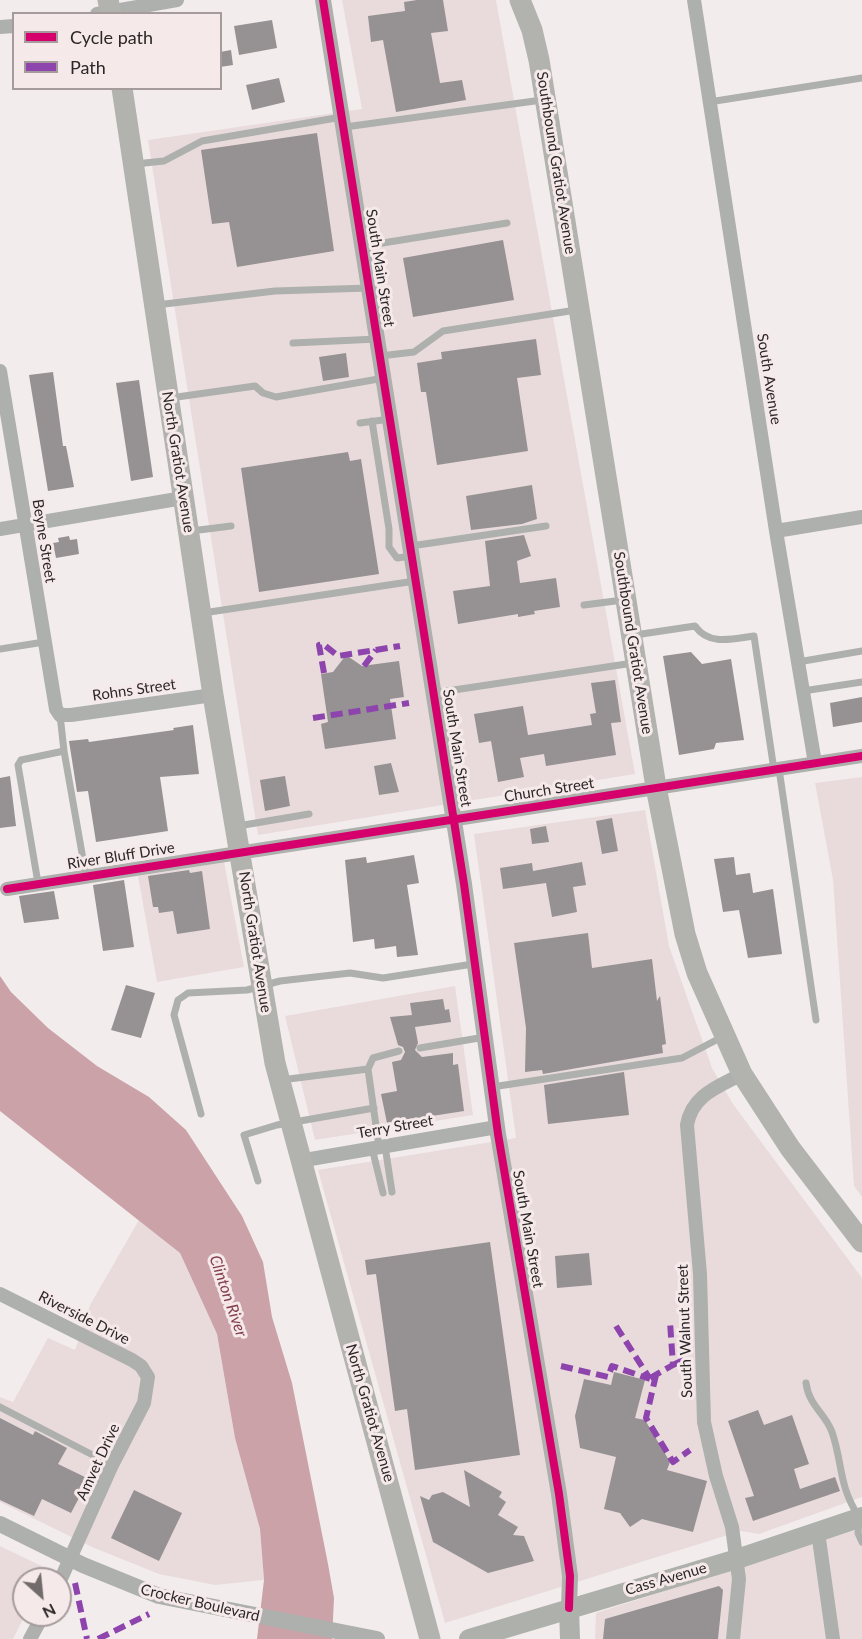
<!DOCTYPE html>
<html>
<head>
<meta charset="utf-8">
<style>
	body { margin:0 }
	#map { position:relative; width:862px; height:1639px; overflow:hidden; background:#f3eced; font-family:Lato,sans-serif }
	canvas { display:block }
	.legend { position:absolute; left:12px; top:12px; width:210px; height:78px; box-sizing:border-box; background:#f6e9ea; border:2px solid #a59b9c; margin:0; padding:8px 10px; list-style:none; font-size:18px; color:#2b2627 }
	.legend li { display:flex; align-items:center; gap:12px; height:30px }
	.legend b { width:30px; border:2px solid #a59b9c }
	.north { position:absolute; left:12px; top:1567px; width:60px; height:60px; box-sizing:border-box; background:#f6e9ea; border:2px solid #a59b9c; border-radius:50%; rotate:153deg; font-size:16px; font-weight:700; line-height:24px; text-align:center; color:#2b2627 }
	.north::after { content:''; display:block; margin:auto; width:21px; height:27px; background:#716b6c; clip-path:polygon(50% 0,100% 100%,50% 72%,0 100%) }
</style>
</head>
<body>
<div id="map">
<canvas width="862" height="1639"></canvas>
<ul class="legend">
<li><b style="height:8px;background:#d6006c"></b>Cycle path</li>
<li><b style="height:8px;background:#8e44ad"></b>Path</li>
</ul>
<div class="north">N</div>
</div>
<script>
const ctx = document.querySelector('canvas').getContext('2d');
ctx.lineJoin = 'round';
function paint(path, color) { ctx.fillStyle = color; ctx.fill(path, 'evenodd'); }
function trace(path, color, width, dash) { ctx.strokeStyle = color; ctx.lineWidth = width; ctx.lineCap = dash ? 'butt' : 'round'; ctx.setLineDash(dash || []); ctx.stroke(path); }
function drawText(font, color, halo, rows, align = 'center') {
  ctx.font = font + ' Lato,sans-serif'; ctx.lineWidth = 6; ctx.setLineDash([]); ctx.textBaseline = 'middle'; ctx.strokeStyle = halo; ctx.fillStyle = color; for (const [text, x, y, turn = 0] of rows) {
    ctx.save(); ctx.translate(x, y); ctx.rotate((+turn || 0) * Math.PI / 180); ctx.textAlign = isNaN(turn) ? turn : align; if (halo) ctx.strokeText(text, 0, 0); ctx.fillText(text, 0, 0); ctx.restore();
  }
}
const built = new Path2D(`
	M 342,0 L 496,0 L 635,774 L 258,835 L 148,140 L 362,109 Z
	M 862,777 L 862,1197 L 854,1186 L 833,880 L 815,783 Z
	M 645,810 L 669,946 L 712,1068 L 733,1104 L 862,1278 L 862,1497 L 759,1534 L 741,1531 L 445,1623 L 318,1170 L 516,1138 L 474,834 Z
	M 224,862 L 244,967 L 157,982 L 138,876 Z
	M 455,986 L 473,1115 L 315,1140 L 285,1016 Z
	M 139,1220 L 180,1253 L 217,1334 L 235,1438 L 260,1529 L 264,1580 L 215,1585 L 159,1574 L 92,1547 L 0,1502 L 0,1397 L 13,1402 L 48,1338 L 75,1350 L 90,1305 Z
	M 862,1528 L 862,1639 L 595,1639 L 596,1613 Z
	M 0,1546 L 48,1569 L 43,1579 L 24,1579 L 25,1615 L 13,1639 L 0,1639 Z`);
const water = new Path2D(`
	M 0,976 L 11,992 L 48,1028 L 97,1066 L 149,1097 L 186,1130 L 242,1216 L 263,1262 L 272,1317 L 292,1383 L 328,1564 L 334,1598 L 332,1639 L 257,1639 L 264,1580 L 260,1529 L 235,1438 L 217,1334 L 180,1253 L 0,1111 Z`);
const building = new Path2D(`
	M 417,0 L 443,0 L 448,31 L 431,33 L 440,83 L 462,80 L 466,100 L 396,112 L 383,40 L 371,42 L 368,16 L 405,11 L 404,2 Z
	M 272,20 L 277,48 L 239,55 L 234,26 Z
	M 231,50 L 233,65 L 220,67 L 220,52 Z
	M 279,78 L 285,102 L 252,110 L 246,85 Z
	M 317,133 L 334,251 L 237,267 L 229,222 L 212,224 L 201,150 Z
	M 503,240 L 514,300 L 413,317 L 403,258 Z
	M 536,339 L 541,375 L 517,378 L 528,451 L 437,465 L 426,392 L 421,392 L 417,363 L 442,359 L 441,352 Z
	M 346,353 L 349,377 L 323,381 L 319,357 Z
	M 53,372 L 63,446 L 66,446 L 74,487 L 48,491 L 29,375 Z
	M 139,380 L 153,477 L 131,481 L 116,383 Z
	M 348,452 L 350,461 L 361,459 L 379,574 L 259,592 L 241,468 Z
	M 532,485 L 537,519 L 522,524 L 471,530 L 466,496 Z
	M 524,535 L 531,556 L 517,561 L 520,583 L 556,578 L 560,607 L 534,611 L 535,614 L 518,617 L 518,614 L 458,624 L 453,591 L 490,586 L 485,541 Z
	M 69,536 L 70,540 L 77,539 L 79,554 L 56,558 L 53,543 L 59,542 L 58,538 Z
	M 691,652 L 702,664 L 731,659 L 744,740 L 716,743 L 714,749 L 679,755 L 663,656 Z
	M 346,655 L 362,666 L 399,661 L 404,697 L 390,699 L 396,739 L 325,749 L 321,724 L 328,722 L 321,674 L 333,672 Z
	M 615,680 L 621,722 L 611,723 L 616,755 L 546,766 L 544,754 L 520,758 L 524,777 L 498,782 L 491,741 L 479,743 L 474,714 L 523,706 L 528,735 L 592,725 L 590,714 L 596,713 L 591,683 Z
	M 862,697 L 862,722 L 833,727 L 830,703 Z
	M 193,725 L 199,774 L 160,777 L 168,831 L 96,842 L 88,791 L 77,792 L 69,741 L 88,739 L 89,742 L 174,730 L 173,728 Z
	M 391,763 L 399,792 L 379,795 L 374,766 Z
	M 10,776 L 16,826 L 0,828 L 0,778 Z
	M 285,776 L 290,806 L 265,811 L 260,780 Z
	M 612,818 L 618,851 L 602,854 L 596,821 Z
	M 546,826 L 549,842 L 532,844 L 530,829 Z
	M 414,855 L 419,883 L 407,885 L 418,955 L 397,957 L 396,946 L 375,949 L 374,939 L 353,942 L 345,860 L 366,857 L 367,863 Z
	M 734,857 L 736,875 L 750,873 L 753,893 L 773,889 L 782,954 L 748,958 L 739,910 L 723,912 L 714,859 Z
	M 582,862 L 586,885 L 573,887 L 577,912 L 552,917 L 546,883 L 503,889 L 500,868 L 532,863 L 533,871 Z
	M 189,870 L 190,873 L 202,871 L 210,929 L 177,934 L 173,911 L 159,913 L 158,907 L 153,907 L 148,876 Z
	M 124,880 L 134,947 L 103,951 L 93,885 Z
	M 54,891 L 59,919 L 24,923 L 19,896 Z
	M 588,933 L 592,968 L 652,959 L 657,1001 L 660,996 L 666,1044 L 662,1045 L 663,1053 L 543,1074 L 542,1070 L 525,1072 L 526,1028 L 514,943 Z
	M 126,985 L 155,993 L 141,1038 L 111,1030 Z
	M 443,999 L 445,1010 L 449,1009 L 451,1022 L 415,1027 L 418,1043 L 415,1050 L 422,1057 L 453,1053 L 453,1065 L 458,1064 L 464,1111 L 387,1123 L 381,1094 L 397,1091 L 392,1062 L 401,1060 L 405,1052 L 403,1047 L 398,1045 L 390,1017 L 412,1015 L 410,1003 Z
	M 624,1072 L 629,1115 L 548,1124 L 544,1085 Z
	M 490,1242 L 520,1455 L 415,1470 L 407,1409 L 395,1411 L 376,1274 L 367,1275 L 365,1260 Z
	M 589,1253 L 592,1285 L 557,1288 L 555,1256 Z
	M 614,1372 L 645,1380 L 635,1418 L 645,1420 L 670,1462 L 667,1470 L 707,1481 L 693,1532 L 642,1519 L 630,1527 L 620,1513 L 604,1509 L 616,1457 L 580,1448 L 575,1416 L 584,1379 L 611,1385 Z
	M 758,1410 L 764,1425 L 792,1415 L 809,1464 L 794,1469 L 800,1489 L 835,1477 L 840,1491 L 753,1521 L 745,1498 L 754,1496 L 728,1421 Z
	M 0,1418 L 33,1435 L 35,1431 L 67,1448 L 58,1464 L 89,1479 L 71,1513 L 42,1499 L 34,1516 L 0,1500 Z
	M 464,1470 L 502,1492 L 499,1497 L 506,1502 L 498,1515 L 518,1527 L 513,1535 L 524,1536 L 534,1561 L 488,1573 L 433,1542 L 420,1496 L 429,1500 L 432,1495 L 443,1492 L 470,1507 Z
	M 134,1490 L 182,1513 L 159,1561 L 111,1538 Z
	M 719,1586 L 723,1590 L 718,1639 L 603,1639 L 605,1619 Z`);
const service = new Path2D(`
	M 709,102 L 862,78
	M 345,127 L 542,100
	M 135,164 L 164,161 L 202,141 L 342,117
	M 364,246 L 507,223
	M 156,305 L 275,291 L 369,288
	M 293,343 L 377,339
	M 380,356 L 414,352 L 443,331 L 576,310
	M 170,398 L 255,386 L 263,393 L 276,397 L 384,378
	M 372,421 L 389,529 L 389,547 L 397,558 L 412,556
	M 360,423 L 390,419
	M 191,531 L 231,526
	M 411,546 L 546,526
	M 584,605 L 623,600
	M 203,613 L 415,581
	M 635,635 L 695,626 C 709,646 732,639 754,636 L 774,770
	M 0,649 L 44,642
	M 798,662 L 862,651
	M 803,691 L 862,682
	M 434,693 L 633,663
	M 64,751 L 86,876
	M 779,769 L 816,1020
	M 238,826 L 309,814
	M 38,883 L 18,765 L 21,760 L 64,751 L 60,715
	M 420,1048 L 485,1037
	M 368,1069 L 373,1058 L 399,1051
	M 281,1080 L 368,1069 L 379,1147
	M 492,1087 L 682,1058 L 722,1037
	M 201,1114 L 174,1015 L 178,1000 L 188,993 L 247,990 L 280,981 L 350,973 L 383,978 L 473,964
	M 385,1146 L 392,1192
	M 372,1148 L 383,1193
	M 258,1181 L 244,1135 L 277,1125 L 374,1108
	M 806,1383 C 809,1406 825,1413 832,1432 C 843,1464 838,1485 859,1517
	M 0,1407 L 112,1465
	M 859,1520 L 858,1533 L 862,1542`);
const minor = new Path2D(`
	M 694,0 L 776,531 L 815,763
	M 97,14 L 177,0
	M 0,27 L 14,26
	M 0,371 L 56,709 L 60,715 L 71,715 L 213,695
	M 0,529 L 183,498
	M 776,531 L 862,517
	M 7,889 L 862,756
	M 299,1161 L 497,1127
	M 0,1294 L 132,1360 L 141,1366 L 148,1377 L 144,1403 L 112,1465 L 60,1581
	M 818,1532 L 833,1639
	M 30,1639 L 43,1615
	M 733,1639 L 739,1579 L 732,1527 L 716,1476 L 704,1422 L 700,1274 L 687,1125 C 692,1095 718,1087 742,1074`);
const tertiary = new Path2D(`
	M 323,0 L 464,884 L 498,1134 L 559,1494 L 570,1576 L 569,1608
	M 0,1524 L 83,1565 L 159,1596 L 377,1639`);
const secondary = new Path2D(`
	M 569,1608 L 570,1639
	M 469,1639 L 737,1559 L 862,1517`);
const primary = new Path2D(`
	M 108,0 L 111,14
	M 520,0 L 532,30 L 539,60 L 656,787 L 685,934 L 697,973 L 742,1074 L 790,1148 L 862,1242
	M 122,88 L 213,695 L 275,1063 L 430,1639`);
const quiet = new Path2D(`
	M 364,666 L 376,650
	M 324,673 L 319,645 L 323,644 L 338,656 L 400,646
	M 313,718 L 409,703
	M 616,1326 L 650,1379
	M 673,1365 L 687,1358
	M 561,1366 L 608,1377 L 612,1366 L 650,1379
	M 656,1375 L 646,1418 L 673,1462 L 690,1450
	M 650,1378 L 673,1365 L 670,1322
	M 75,1583 L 87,1639
	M 98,1639 L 149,1614`);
const cycleway = new Path2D(`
	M 323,0 L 464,884 L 498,1134 L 559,1494 L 570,1576 L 569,1608
	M 7,889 L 862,756`);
const streetNames = [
	["Southbound Gratiot Avenue",556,163,81],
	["South Main Street",380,268,81],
	["South Avenue",769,379,81],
	["North Gratiot Avenue",178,462,81],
	["Beyne Street",44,541,81],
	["Southbound Gratiot Avenue",633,643,81],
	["Rohns Street",134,690,-8],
	["South Main Street",457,748,81],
	["Church Street",549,790,-9],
	["River Bluff Drive",121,856,-9],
	["North Gratiot Avenue",255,942,81],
	["Terry Street",395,1127,-10],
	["South Main Street",528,1229,80],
	["Riverside Drive",84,1318,27],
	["South Walnut Street",685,1331,-92],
	["North Gratiot Avenue",370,1413,74],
	["Amvet Drive",98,1462,-65],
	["Cass Avenue",666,1579,-16],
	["Crocker Boulevard",200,1603,13]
];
const waterNames = [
	["Clinton River",228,1296,71]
];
paint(built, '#e9dbdc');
paint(water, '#caa2a8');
paint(building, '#969192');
trace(service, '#adb0ac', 7);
trace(minor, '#adb0ac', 14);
trace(tertiary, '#adb0ac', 16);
trace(secondary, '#adb0ab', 20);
trace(primary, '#b2b3ae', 21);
trace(quiet, '#8e44ad', 6, [12, 6]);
trace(cycleway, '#d6006c', 8);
drawText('15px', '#2b2627', '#f6e9ea', streetNames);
drawText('italic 16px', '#833e4b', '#f6e9ea', waterNames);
</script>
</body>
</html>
